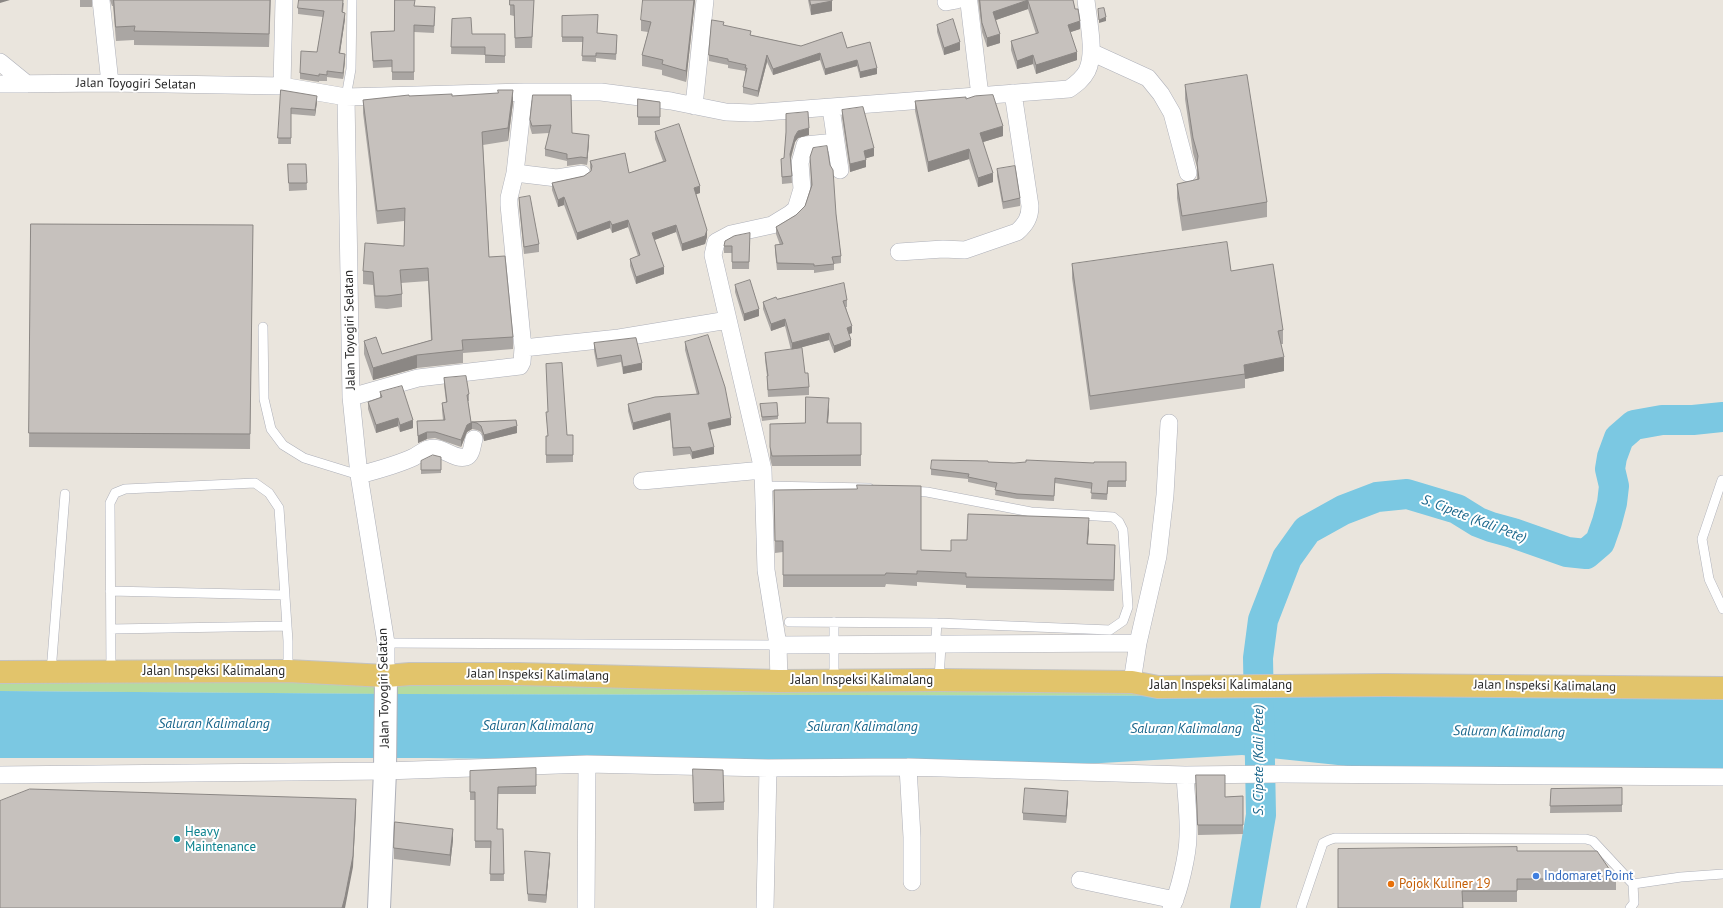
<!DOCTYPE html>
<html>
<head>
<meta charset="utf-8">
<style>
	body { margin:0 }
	canvas { display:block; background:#eae5dd }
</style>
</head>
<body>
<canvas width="1723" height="908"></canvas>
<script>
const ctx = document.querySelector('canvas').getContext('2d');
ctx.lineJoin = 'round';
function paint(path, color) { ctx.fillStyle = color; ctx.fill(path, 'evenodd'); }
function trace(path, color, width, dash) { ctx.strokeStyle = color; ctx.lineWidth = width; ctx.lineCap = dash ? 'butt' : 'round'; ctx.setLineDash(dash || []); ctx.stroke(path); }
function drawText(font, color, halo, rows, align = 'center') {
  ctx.font = font + ' "PT Sans",sans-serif'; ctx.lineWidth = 4; ctx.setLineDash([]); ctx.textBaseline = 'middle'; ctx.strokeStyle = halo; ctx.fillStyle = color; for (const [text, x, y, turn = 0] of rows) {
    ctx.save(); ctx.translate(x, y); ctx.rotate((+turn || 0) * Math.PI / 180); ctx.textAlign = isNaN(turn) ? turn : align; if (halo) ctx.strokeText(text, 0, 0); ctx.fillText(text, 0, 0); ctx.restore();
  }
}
const green = new Path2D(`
	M 0,672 L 392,684 L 1723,697 L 386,694 L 0,691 Z`);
const water = new Path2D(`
	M 0,691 L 404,694 L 1723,697 L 1723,769 L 1376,769 L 1242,755 L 1066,765 L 426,758 L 0,758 Z`);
const river = new Path2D(`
	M 1245,908 L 1261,815 L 1258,658 L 1263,620 L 1287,558 L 1307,530 L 1343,510 L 1377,497 L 1407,494 L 1457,509 L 1478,522 L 1491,527 L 1513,533 L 1567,552 L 1586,554 L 1600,542 L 1607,522 L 1612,503 L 1614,486 L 1610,469 L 1612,457 L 1619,438 L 1634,425 L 1662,420 L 1693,420 L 1723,417`);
const service = new Path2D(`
	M 346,97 L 351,69 L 352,0
	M 263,327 L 264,399 L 271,429 L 283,445 L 304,458 L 359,475
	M 1722,480 L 1702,539 L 1709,579 L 1723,609
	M 765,486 L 869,488
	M 110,591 L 285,595
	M 789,622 L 937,623 L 1110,630 L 1123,621 L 1128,607 L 1123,530 L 1119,522 L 1113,517 L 1031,512 L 927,492 L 910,491
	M 834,622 L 834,680
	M 937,623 L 936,637 L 941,645 L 939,680
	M 111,629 L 287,626
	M 386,643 L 778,645
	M 111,671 L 110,503 L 115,493 L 125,489 L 255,483 L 269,493 L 279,508 L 288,641 L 288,671
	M 51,672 L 65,494
	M 1633,884 L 1681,877 L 1723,874
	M 1301,908 L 1323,843 L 1329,840 L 1335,838 L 1586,839 L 1593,841 L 1633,884 L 1634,903 L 1630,908`);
const minor = new Path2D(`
	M 101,0 L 110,83
	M 966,0 L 969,3 L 980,96
	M 946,2 L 957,0
	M 1091,52 L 1148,78 L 1161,94 L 1172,113 L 1188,173
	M 0,62 L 27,84
	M 0,84 L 110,83 L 282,86 L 346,97 L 524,92 L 601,92 L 671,101 L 726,112 L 752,113 L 1069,89 C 1076,84 1083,79 1087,71 C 1096,53 1088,20 1086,0
	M 282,86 L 284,0
	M 524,92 L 515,173 L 557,178 L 582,174
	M 346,97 L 351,397 L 359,475 L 386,643 L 386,676
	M 694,106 L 705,0
	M 831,108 L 840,170
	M 899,252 L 943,249 L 965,250 L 1017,232 C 1026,224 1030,217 1030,206 L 1013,93
	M 523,348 L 619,338 L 728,320
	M 351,397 L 418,378 L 520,366 L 522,362 L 523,348 L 509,205 L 509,198 L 515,173
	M 359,475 C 378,470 397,465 414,457 C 419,454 423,451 428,449 C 443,445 452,460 466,457 C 472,455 472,445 474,439
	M 642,481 L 763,470
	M 778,645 L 1138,643
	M 779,681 L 778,645 L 766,570 L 763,470 L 713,255 L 716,242 L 731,234 L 772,225 L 790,214 L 796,209 L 802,189 L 800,163 L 805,145 L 836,142
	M 1132,682 L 1138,643 L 1158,556 L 1165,495 L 1169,423
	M 908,767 L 912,837 L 912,882
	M 0,775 L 385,771 L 587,764 L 768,768 L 908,767 L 1185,775 L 1281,774 L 1723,777
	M 1080,880 L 1175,900
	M 586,908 L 587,764
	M 765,908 L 768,768
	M 1171,908 C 1179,893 1188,854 1188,836 C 1189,816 1186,795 1185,775`);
const tertiary = new Path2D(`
	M 379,908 L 385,771 L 386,676`);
const primary = new Path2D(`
	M 0,672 L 288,671 L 386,676 L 410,674 L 519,674 L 779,681 L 939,680 L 1132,682 L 1158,687 L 1385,685 L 1723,688`);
const wall = new Path2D(`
	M 80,0 L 92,0 L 92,7 L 80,7 Z
	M 110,0 L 271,0 L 269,47 L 134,45 L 134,40 L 116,41 L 113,6 L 112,6 Z
	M 510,0 L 534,0 L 532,48 L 515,48 L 514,16 L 510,15 Z
	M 695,0 L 686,82 L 662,75 L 662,70 L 642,66 L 642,55 L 648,32 L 641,31 L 641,20 Z
	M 808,0 L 832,0 L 832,11 L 811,15 Z
	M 978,0 L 1073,0 L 1080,29 L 1070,32 L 1077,60 L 1036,74 L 1033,64 L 1017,69 L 1011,50 L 1011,41 L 1036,34 L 1028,9 L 996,20 L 1000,43 L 987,47 L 982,32 Z
	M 344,3 L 343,12 L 345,19 L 340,53 L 345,60 L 343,79 L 327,77 L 327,81 L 319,81 L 319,82 L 300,79 L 300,73 L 317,52 L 323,17 L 298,14 L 298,8 Z
	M 415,6 L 435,14 L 434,33 L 414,32 L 414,80 L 392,80 L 392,67 L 373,68 L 371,32 L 394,31 Z
	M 562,16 L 598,20 L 597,33 L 617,40 L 616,60 L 596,58 L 596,62 L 582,61 L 583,42 L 562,42 Z
	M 452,19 L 472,34 L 505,34 L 505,63 L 485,63 L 485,55 L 451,54 Z
	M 937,25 L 960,50 L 944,55 L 937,32 Z
	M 724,26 L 751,35 L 801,46 L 847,48 L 877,74 L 860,78 L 857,66 L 825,75 L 820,60 L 773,75 L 767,62 L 758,97 L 743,93 L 743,87 L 745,74 L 745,71 L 728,68 L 728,65 L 709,61 L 709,55 Z
	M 1185,85 L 1267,202 L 1267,217 L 1182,231 L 1177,198 L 1177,184 L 1197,180 L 1197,167 L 1193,153 L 1185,99 Z
	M 281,90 L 317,102 L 315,116 L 291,114 L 291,144 L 278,144 Z
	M 533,95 L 572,133 L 589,142 L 587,165 L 581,164 L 567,166 L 567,161 L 545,156 L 545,149 L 549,133 L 532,134 L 530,127 L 530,120 Z
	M 409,96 L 452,96 L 513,102 L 508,141 L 483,145 L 489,257 L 513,337 L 513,349 L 463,353 L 463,363 L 417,368 L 373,380 L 364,354 L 364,341 L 382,354 L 431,340 L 428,281 L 401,283 L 402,294 L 402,307 L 387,309 L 375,308 L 373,285 L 363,284 L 363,271 L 404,246 L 404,221 L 377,224 L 363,113 L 363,100 Z
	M 638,99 L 660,102 L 660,125 L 638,125 Z
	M 966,99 L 1003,136 L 983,142 L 993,182 L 978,187 L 969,159 L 928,172 L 915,111 L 915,101 Z
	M 842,110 L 874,156 L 866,158 L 866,167 L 850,172 L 842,118 Z
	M 655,132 L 700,193 L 696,194 L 707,237 L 705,244 L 682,251 L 676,232 L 654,240 L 664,274 L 636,284 L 630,266 L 630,259 L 638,256 L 628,227 L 612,233 L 610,228 L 577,240 L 564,205 L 558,207 L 552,190 L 552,183 L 584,176 L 591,171 L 590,168 L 590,161 L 629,173 L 663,161 L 655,139 Z
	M 786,134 L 809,135 L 798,138 L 795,142 L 791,159 L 792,183 L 782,184 L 781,159 L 784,158 Z
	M 810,157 L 836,214 L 841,256 L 841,263 L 834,264 L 834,270 L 814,273 L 814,270 L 777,270 L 775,252 L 775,245 L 780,245 L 776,234 L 776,227 L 796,215 L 805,206 L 811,186 Z
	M 288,164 L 306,164 L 307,190 L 289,191 Z
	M 997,169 L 1020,198 L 1020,206 L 1003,209 L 997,176 Z
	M 519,198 L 539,244 L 539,252 L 524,254 L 519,206 Z
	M 31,224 L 253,225 L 250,449 L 29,447 Z
	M 750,233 L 749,269 L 732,269 L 732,253 L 724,253 L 724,246 Z
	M 1072,264 L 1231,271 L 1283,330 L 1283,344 L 1281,344 L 1284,371 L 1245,379 L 1245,388 L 1090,410 L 1072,278 Z
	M 735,285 L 759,316 L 744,321 L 735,292 Z
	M 847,300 L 847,307 L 846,307 L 852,333 L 849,334 L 851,346 L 834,353 L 829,340 L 794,349 L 805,373 L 809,387 L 809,395 L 768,397 L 767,383 L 767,376 L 765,360 L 765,353 L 791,350 L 785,326 L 771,331 L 763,309 L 763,302 Z
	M 636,338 L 642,370 L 623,374 L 621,362 L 597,367 L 594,351 L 594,343 Z
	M 685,342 L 731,425 L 710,430 L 714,454 L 692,459 L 690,454 L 673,456 L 670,420 L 633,430 L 628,411 L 628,404 L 697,395 L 685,350 Z
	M 444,378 L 469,394 L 469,401 L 468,401 L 471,422 L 516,420 L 517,433 L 484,441 L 481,432 L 477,430 L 472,429 L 467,432 L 461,447 L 435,438 L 427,439 L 418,443 L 417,421 L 443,420 L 442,410 L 442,403 L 446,402 L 444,385 Z
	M 380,392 L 413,428 L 400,432 L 398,426 L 376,433 L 368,409 L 368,402 L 380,398 Z
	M 760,404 L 778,416 L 778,419 L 762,421 Z
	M 829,409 L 828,423 L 861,423 L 861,466 L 772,466 L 770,458 L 770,424 L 805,423 Z
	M 546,412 L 567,435 L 573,435 L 573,462 L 546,463 L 546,436 L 548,436 Z
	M 441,457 L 441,473 L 421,474 L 421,461 Z
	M 988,462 L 1014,463 L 1094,463 L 1126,462 L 1126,487 L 1108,487 L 1107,500 L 1091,499 L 1092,489 L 1055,483 L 1054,501 L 1017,499 L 995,495 L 996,488 L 968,482 L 968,479 L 931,475 L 931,469 Z
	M 774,490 L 921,550 L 951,551 L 967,540 L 1089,530 L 1087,544 L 1115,545 L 1114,591 L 966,588 L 966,585 L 917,582 L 917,586 L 886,584 L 885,587 L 783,587 L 783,552 L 775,553 Z
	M 536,768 L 536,794 L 498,794 L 497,829 L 503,829 L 504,881 L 490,881 L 491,848 L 475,848 L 475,800 L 470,800 L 470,771 Z
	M 1196,775 L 1225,797 L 1243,796 L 1243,834 L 1198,835 Z
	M 693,776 L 724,802 L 724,810 L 694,811 Z
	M 1622,788 L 1622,812 L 1550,813 L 1551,789 Z
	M 1068,798 L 1066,823 L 1023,820 L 1023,813 Z
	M 453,840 L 450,866 L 394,859 L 394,848 Z
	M 1338,849 L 1517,851 L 1616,879 L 1616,890 L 1517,890 L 1517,902 L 1463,902 Z
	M 525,851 L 550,860 L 546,903 L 528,901 Z`);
const shadedWall = new Path2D(`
	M 0,0 L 10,0 L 0,3 Z
	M 694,0 L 695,0 L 686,82 L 686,71 Z
	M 1028,0 L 1028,9 L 993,21 L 993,12 Z
	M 832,1 L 832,11 L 811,15 L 811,5 Z
	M 345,13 L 345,19 L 339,59 L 339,53 Z
	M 1106,17 L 1106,21 L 1099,23 L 1099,20 Z
	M 1080,21 L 1080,29 L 1068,33 L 1068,25 Z
	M 1000,34 L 1000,43 L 987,47 L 987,38 Z
	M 960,42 L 960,50 L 944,55 L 944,48 Z
	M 1077,52 L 1077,60 L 1036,74 L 1036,65 Z
	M 820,53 L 820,60 L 773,75 L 773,69 Z
	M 345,54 L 345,60 L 343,79 L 343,73 Z
	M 767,55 L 767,62 L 758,97 L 758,91 Z
	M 1033,55 L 1033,64 L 1017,69 L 1017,61 Z
	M 857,60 L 857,66 L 825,75 L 825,69 Z
	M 877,68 L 877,74 L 860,78 L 860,72 Z
	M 513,90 L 513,102 L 508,141 L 508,128 Z
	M 317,96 L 317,102 L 315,116 L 315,110 Z
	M 1003,126 L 1003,136 L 980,143 L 980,133 Z
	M 809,128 L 809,135 L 798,138 L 795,142 L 790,160 L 790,154 L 795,136 L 798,131 Z
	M 589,135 L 589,142 L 587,165 L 587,158 Z
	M 874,148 L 874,156 L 864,159 L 864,151 Z
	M 969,149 L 969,159 L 928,172 L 928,162 Z
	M 866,160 L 866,167 L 850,172 L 850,164 Z
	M 993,173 L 993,182 L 978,187 L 978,178 Z
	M 700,186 L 700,193 L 694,195 L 694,188 Z
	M 564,197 L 564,205 L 558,207 L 558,200 Z
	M 628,220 L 628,227 L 612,233 L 612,225 Z
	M 610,221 L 610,228 L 577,240 L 577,233 Z
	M 676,225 L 676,232 L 652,241 L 652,233 Z
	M 707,230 L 707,237 L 705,244 L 682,251 L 682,244 Z
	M 664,267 L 664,274 L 636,284 L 636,277 Z
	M 759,309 L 759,316 L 744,321 L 744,314 Z
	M 785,319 L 785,326 L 771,331 L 771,324 Z
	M 852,326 L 852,333 L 847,335 L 847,328 Z
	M 829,333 L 829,340 L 792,350 L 792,343 Z
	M 851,340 L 851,346 L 834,353 L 834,346 Z
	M 417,355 L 417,368 L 373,380 L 373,368 Z
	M 1284,357 L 1284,371 L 1245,379 L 1244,365 Z
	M 642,363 L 642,370 L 623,374 L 623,367 Z
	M 829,398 L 829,409 L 827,433 L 827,423 Z
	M 670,413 L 670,420 L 633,430 L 633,423 Z
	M 398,418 L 398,426 L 376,433 L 376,425 Z
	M 731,418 L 731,425 L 708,430 L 708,423 Z
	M 413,420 L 413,428 L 400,432 L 400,425 Z
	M 472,422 L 472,429 L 467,432 L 461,447 L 461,440 L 467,425 Z
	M 517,426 L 517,433 L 484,441 L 484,435 Z
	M 427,432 L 427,439 L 418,443 L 418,436 Z
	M 714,447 L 714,454 L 692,459 L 692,452 Z
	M 1089,518 L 1089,530 L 1087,556 L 1087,544 Z
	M 1068,791 L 1068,798 L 1066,823 L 1066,816 Z
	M 356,799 L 356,810 L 353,867 L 345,908 L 342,908 Z
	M 453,829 L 453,840 L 450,866 L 450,855 Z
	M 550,853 L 550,860 L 546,903 L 546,895 Z`);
const building = new Path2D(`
	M 114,0 L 270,0 L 269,34 L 134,31 L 135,26 L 116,27 Z
	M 299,0 L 343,0 L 342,12 L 345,13 L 339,53 L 345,54 L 343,73 L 327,71 L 327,75 L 319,74 L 319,76 L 300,73 L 301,51 L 317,52 L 324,11 L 298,8 Z
	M 395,0 L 415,0 L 414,6 L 435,7 L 434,26 L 414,25 L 414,72 L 392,72 L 392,60 L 373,61 L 371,32 L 394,31 Z
	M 510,0 L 534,0 L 532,37 L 515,38 L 514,5 L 510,5 Z
	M 643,0 L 694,0 L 686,71 L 662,64 L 663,60 L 642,55 L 651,22 L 641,20 Z
	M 810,0 L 832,0 L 832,1 L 811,5 Z
	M 980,0 L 1028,0 L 993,12 L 1000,34 L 987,38 L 982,23 Z
	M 1028,0 L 1073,0 L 1075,9 L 1078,9 L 1080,21 L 1068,25 L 1077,52 L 1036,65 L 1033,55 L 1017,61 L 1011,41 L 1038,33 Z
	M 1104,8 L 1106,17 L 1099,20 L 1098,9 Z
	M 598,15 L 597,33 L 617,35 L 616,54 L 596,53 L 596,56 L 582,56 L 583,37 L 562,37 L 562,16 Z
	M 471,18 L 472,34 L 505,34 L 505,56 L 485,55 L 485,47 L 451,47 L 452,19 Z
	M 953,19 L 960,42 L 944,48 L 937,25 Z
	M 712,20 L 724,22 L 723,25 L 751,31 L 750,35 L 801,46 L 842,32 L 847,48 L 870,42 L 877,68 L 860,72 L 857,60 L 825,69 L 820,53 L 773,69 L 767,55 L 758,91 L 743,87 L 747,68 L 745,68 L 746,65 L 728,61 L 728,59 L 709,55 Z
	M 1247,75 L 1267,202 L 1182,216 L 1177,184 L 1199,179 L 1197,163 L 1198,156 L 1193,138 L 1185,85 Z
	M 281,90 L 317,96 L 315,110 L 291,108 L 291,138 L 278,138 Z
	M 498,90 L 513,90 L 508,128 L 482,132 L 489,257 L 505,256 L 513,337 L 462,340 L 463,350 L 417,355 L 373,368 L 364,341 L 376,337 L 382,354 L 432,340 L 428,268 L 400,270 L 402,294 L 387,296 L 375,296 L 373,272 L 363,271 L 365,243 L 404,246 L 405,208 L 377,211 L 363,100 L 409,95 L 409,96 L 452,94 L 452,96 L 498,93 Z
	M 533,95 L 571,95 L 572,133 L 589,135 L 587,158 L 581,157 L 567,159 L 567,154 L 545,149 L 551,125 L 532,126 L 530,120 Z
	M 993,95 L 1003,126 L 980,133 L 993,173 L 978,178 L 969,149 L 928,162 L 915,101 L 966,97 L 966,99 L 975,96 Z
	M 638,99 L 660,102 L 660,117 L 638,117 Z
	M 863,107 L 874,148 L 864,151 L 866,160 L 850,164 L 842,110 Z
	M 808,112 L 809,128 L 798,131 L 795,136 L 790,154 L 792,176 L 782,177 L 781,159 L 784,158 L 786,132 L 786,114 Z
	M 679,124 L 700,186 L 694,188 L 707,230 L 705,236 L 682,244 L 676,225 L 652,233 L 664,267 L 636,277 L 630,259 L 640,255 L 628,220 L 612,225 L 610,221 L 577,233 L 564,197 L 558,200 L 552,183 L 584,176 L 591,171 L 592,166 L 590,161 L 625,153 L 629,173 L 666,161 L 655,132 Z
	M 827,146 L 830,165 L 833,170 L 836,214 L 841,256 L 832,257 L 834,264 L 814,266 L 814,264 L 777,263 L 775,245 L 783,244 L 776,227 L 796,215 L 805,206 L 812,185 L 810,157 L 813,148 Z
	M 288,164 L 306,164 L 307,183 L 289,183 Z
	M 1015,166 L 1020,198 L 1003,202 L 997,169 Z
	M 530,196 L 539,244 L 524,247 L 519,198 Z
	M 31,224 L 253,225 L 250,434 L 29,433 Z
	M 750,233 L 749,262 L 732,262 L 732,246 L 724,246 L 725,241 L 734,236 Z
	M 1227,242 L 1231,271 L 1273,264 L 1283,330 L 1278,331 L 1284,357 L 1244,365 L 1245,374 L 1090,396 L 1072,264 Z
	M 750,280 L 759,309 L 744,314 L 735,285 Z
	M 844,283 L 847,300 L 843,301 L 852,326 L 847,328 L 851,340 L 834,346 L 829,333 L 792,343 L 785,319 L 771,324 L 763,302 L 776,297 L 777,299 Z
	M 708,335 L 725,387 L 731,418 L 708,423 L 714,447 L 692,452 L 690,447 L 673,448 L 670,413 L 633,423 L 628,404 L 655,397 L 699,394 L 685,342 Z
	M 636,338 L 642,363 L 623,367 L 621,355 L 597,359 L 594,343 Z
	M 802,348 L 805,373 L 808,373 L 809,387 L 768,390 L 767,376 L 768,376 L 765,353 Z
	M 562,363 L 567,435 L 573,435 L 573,455 L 546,455 L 546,436 L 548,436 L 546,412 L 548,412 L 546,364 Z
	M 466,376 L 469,394 L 467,395 L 471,422 L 516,420 L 517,426 L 484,435 L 481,426 L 477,423 L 472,422 L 467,425 L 461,440 L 435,432 L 427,432 L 418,436 L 417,421 L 445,420 L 442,403 L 447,402 L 444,378 Z
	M 402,386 L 413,420 L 400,425 L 398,418 L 376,425 L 368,402 L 382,397 L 380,392 Z
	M 806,397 L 829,398 L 827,423 L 861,423 L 861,455 L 772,456 L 770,447 L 770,424 L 805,423 Z
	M 777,403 L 778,416 L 762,417 L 760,404 Z
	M 433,455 L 441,457 L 441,470 L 421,470 L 421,461 Z
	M 932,460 L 988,461 L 988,462 L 1014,463 L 1026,462 L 1026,460 L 1094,463 L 1094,462 L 1126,462 L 1126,481 L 1108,481 L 1107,494 L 1091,493 L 1092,483 L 1055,478 L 1054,496 L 1017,494 L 995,490 L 997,483 L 968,477 L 969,474 L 931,469 Z
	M 857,485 L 921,486 L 921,550 L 951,551 L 951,540 L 967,540 L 968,514 L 1089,518 L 1087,544 L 1115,545 L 1114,580 L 966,577 L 966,573 L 917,571 L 917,574 L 886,573 L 885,575 L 783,575 L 783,541 L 775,541 L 774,490 L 857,489 Z
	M 536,768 L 536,786 L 498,787 L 497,829 L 503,829 L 504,874 L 490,874 L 491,841 L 475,841 L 475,792 L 470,792 L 470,771 Z
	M 693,769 L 723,770 L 724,802 L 694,803 Z
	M 1196,775 L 1225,775 L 1225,797 L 1243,796 L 1243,825 L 1198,825 Z
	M 1025,788 L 1068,791 L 1066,816 L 1023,813 Z
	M 1622,788 L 1622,805 L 1550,806 L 1551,789 Z
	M 30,789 L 356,799 L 353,856 L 345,897 L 342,908 L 0,908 L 0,801 Z
	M 395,822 L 453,829 L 450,855 L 394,848 Z
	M 1517,847 L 1517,851 L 1597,851 L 1616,879 L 1517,879 L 1517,891 L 1462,891 L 1463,908 L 1338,908 L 1338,849 Z
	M 525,851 L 550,853 L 546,895 L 528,894 Z`);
const markers = [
	[177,839,4,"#0f9aa8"],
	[1536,876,4,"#3f7fe0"],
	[1391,884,4,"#e8710a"]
];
const streetNames = [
	["Jalan Toyogiri Selatan",136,84,1],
	["Jalan Toyogiri Selatan",350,330,-91],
	["Jalan Inspeksi Kalimalang",214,671],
	["Jalan Inspeksi Kalimalang",538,675,1],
	["Jalan Inspeksi Kalimalang",862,680],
	["Jalan Inspeksi Kalimalang",1221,685],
	["Jalan Inspeksi Kalimalang",1545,686,1],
	["Jalan Toyogiri Selatan",384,688,-91]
];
const cultureNames = [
	["Heavy",185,832],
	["Maintenance",185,847]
];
const shopNames = [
	["Indomaret Point",1544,876]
];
const foodNames = [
	["Pojok Kuliner 19",1399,884]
];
const waterNames = [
	["S. Cipete (Kali Pete)",1474,519,21],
	["Saluran Kalimalang",214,724],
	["Saluran Kalimalang",538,726],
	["Saluran Kalimalang",862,727],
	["Saluran Kalimalang",1186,729],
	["Saluran Kalimalang",1509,732,1],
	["S. Cipete (Kali Pete)",1259,760,-90]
];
paint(green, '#b5dba0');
paint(water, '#7bc8e2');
trace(river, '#7bc8e2', 30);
trace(service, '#aeb0b9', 10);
trace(minor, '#aeb0b9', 18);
trace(tertiary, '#aeb0b9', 24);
trace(primary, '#c3c3c3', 24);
trace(service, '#fff', 9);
trace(minor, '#fff', 17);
trace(tertiary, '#fff', 22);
trace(primary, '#e2c46b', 22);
paint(wall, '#aaa6a3');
paint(shadedWall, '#8b8784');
paint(building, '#c6c1bd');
trace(building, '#8b8784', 1);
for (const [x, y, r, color] of markers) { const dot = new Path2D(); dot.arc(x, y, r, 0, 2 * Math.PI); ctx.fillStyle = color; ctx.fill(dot); trace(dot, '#fff', 1.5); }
drawText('13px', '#2a2a2a', '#fff', streetNames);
drawText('13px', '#0d838f', '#fff', cultureNames, 'left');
drawText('13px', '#366cbe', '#fff', shopNames, 'left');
drawText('13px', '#c56008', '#fff', foodNames, 'left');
drawText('italic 14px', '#1b678c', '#fff', waterNames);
</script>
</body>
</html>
